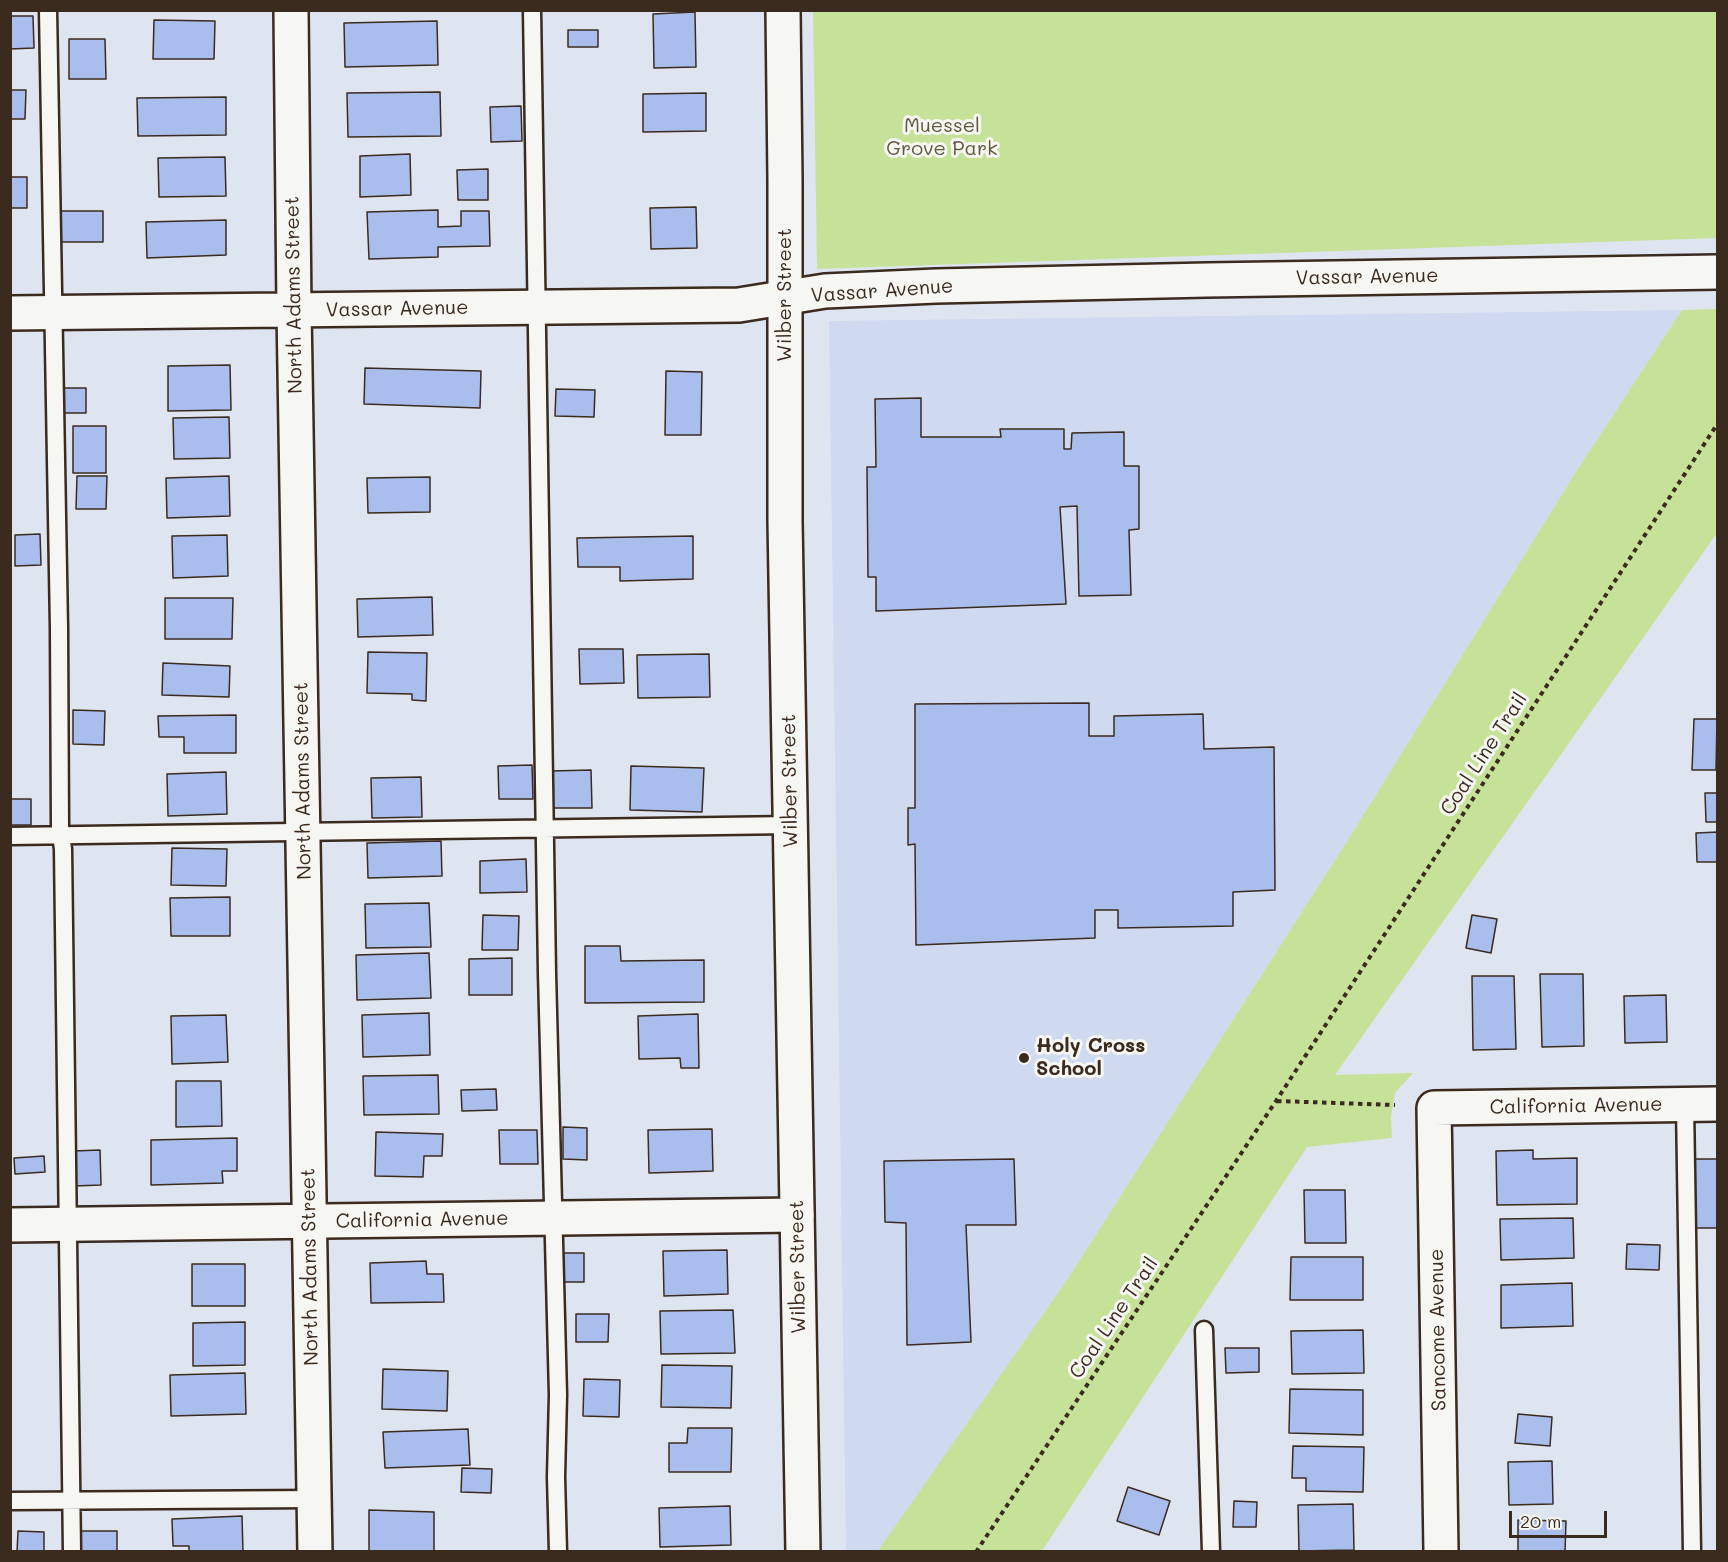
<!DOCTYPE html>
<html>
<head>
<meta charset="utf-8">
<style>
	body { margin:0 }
	#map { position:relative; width:1728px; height:1562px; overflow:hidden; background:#dfe5f0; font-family:Mali,sans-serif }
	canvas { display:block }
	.frame { position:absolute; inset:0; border:12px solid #3b2a1e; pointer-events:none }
	.scale { position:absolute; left:1509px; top:1511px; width:98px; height:27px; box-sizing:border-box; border:3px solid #3b2a1e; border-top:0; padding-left:8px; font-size:18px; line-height:21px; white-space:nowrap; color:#3b2a1e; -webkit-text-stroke:4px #f6f6f2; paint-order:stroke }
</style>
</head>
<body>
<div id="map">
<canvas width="1728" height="1562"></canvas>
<div class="frame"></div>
<div class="scale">20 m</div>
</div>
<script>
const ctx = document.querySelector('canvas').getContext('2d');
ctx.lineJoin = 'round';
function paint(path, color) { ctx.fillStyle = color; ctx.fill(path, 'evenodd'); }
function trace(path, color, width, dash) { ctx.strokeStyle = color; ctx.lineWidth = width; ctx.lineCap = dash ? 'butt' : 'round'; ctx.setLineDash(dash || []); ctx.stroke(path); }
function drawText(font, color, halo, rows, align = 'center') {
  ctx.font = font + ' Mali,sans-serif'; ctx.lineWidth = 6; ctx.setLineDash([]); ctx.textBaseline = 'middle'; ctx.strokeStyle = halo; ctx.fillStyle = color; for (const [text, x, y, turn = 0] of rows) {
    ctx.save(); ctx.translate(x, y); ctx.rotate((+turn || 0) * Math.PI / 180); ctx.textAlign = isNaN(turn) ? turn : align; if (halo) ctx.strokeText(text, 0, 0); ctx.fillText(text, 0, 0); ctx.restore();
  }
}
const built = new Path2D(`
	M 1682,310 L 1579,467 L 1351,835 L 1067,1280 L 878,1552 L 846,1551 L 829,321 Z`);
const green = new Path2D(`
	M 813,11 L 1717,11 L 1717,238 L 817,269 Z
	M 1717,309 L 1717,533 L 1335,1075 L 1413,1073 L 1395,1093 L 1391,1117 L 1392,1138 L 1307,1147 L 1042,1551 L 878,1551 L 1067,1280 L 1351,835 L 1579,467 L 1682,310 Z`);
const building = new Path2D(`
	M 695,12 L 696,67 L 654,68 L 653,14 Z
	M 10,16 L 33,16 L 34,48 L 10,49 Z
	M 154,20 L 215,21 L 214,59 L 153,59 Z
	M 437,21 L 438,65 L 345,67 L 344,23 Z
	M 568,30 L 598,30 L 598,47 L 568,47 Z
	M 69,39 L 105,39 L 106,79 L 69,79 Z
	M 10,90 L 26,90 L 25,119 L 10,119 Z
	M 440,92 L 441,136 L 348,137 L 347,93 Z
	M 706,93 L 706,131 L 643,132 L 643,94 Z
	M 226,97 L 226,135 L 138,136 L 137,98 Z
	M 521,106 L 522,141 L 491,142 L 490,107 Z
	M 410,154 L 411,195 L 360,197 L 360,156 Z
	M 225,157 L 226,196 L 159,197 L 158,158 Z
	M 488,169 L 488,200 L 458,200 L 457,170 Z
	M 10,177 L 27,177 L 27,208 L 10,208 Z
	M 696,207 L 697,248 L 651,249 L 650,208 Z
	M 438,210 L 438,227 L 461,226 L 461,211 L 489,211 L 490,246 L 438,247 L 438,257 L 369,259 L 367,212 Z
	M 61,211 L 103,211 L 103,242 L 61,242 Z
	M 226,220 L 226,255 L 147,258 L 146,222 Z
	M 230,365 L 231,410 L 168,411 L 168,366 Z
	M 365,368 L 481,371 L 480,408 L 364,404 Z
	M 666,371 L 702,372 L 701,435 L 665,435 Z
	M 62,388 L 86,388 L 86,413 L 62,413 Z
	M 556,389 L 595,390 L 594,417 L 555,416 Z
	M 921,398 L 921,437 L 1001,437 L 1000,429 L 1064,429 L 1064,449 L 1071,449 L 1072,433 L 1124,432 L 1124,466 L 1139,466 L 1139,529 L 1129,530 L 1131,595 L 1079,596 L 1077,506 L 1060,507 L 1066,604 L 876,611 L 876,577 L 868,577 L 867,467 L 876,467 L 875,399 Z
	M 229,417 L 230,458 L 174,459 L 173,418 Z
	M 73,426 L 106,426 L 106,473 L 73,473 Z
	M 77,476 L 107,476 L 106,509 L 76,509 Z
	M 229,476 L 230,516 L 167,518 L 166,478 Z
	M 430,477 L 430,512 L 368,513 L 367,478 Z
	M 40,534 L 41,565 L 15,566 L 15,535 Z
	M 227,535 L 228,576 L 173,578 L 172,536 Z
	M 693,536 L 693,579 L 620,581 L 620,567 L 578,567 L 577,538 Z
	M 432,597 L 433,635 L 358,637 L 357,599 Z
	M 165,598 L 233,598 L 232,639 L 165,639 Z
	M 579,649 L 623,649 L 624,683 L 580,684 Z
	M 368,652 L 427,653 L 426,701 L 412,700 L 412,694 L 367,693 Z
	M 709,654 L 710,697 L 638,698 L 637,655 Z
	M 163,663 L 230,666 L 229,697 L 162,695 Z
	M 1089,703 L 1089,736 L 1114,736 L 1114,716 L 1203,714 L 1204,749 L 1274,747 L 1275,890 L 1233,892 L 1233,926 L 1118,928 L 1118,910 L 1095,910 L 1095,938 L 916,945 L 915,844 L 908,845 L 908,808 L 915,808 L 915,704 Z
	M 73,710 L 105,711 L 104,745 L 73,744 Z
	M 236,715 L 236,753 L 184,753 L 184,737 L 159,737 L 158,716 Z
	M 1694,719 L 1717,719 L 1716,770 L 1692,770 Z
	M 532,765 L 533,799 L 499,799 L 498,766 Z
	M 631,766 L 704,768 L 702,812 L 630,810 Z
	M 591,770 L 592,808 L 552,808 L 551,771 Z
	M 226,772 L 227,814 L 168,816 L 167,774 Z
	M 421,777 L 422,817 L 372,818 L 371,778 Z
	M 1705,793 L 1718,793 L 1718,822 L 1706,822 Z
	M 10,799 L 31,799 L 31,825 L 10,825 Z
	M 1718,832 L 1718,862 L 1697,862 L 1696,833 Z
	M 441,841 L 442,876 L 368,878 L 367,843 Z
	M 172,848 L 227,849 L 226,886 L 171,885 Z
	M 526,859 L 527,892 L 480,893 L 480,861 Z
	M 230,897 L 230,936 L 171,936 L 170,898 Z
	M 429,903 L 431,947 L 366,948 L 365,904 Z
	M 483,915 L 519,916 L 518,950 L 482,950 Z
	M 1472,915 L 1497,919 L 1491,953 L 1466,948 Z
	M 585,946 L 620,946 L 621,961 L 704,960 L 704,1002 L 585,1003 Z
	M 429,953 L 431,998 L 357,1000 L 356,955 Z
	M 512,958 L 512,995 L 469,995 L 469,959 Z
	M 1540,974 L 1583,974 L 1584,1046 L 1542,1047 Z
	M 1472,976 L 1514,976 L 1516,1049 L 1473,1050 Z
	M 1666,995 L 1667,1042 L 1625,1043 L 1624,996 Z
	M 429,1013 L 430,1055 L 363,1057 L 362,1015 Z
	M 698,1014 L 699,1068 L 681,1068 L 680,1058 L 639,1059 L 638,1016 Z
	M 226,1015 L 228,1062 L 172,1064 L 171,1016 Z
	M 438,1075 L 439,1114 L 364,1115 L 363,1076 Z
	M 176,1081 L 221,1081 L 222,1126 L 176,1127 Z
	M 496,1089 L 497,1110 L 462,1111 L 461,1090 Z
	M 563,1127 L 587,1128 L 587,1160 L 563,1159 Z
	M 712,1129 L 713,1171 L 649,1173 L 648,1130 Z
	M 499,1130 L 537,1130 L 538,1164 L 500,1164 Z
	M 376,1132 L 443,1134 L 442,1156 L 424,1156 L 423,1177 L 375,1176 Z
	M 237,1138 L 237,1171 L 222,1171 L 223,1183 L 151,1185 L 151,1140 Z
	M 100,1150 L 101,1185 L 74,1186 L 73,1151 Z
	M 1533,1150 L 1533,1159 L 1577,1158 L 1577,1204 L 1497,1205 L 1496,1151 Z
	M 44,1156 L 45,1172 L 15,1174 L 14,1158 Z
	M 1014,1159 L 1016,1225 L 966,1225 L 971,1342 L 907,1345 L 906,1223 L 885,1222 L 884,1161 Z
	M 1690,1159 L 1718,1159 L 1718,1228 L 1692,1228 Z
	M 1304,1190 L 1345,1190 L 1346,1243 L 1305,1243 Z
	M 1573,1218 L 1574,1258 L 1501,1260 L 1500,1219 Z
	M 1627,1244 L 1660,1245 L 1659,1270 L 1626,1269 Z
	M 727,1250 L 728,1294 L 664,1296 L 663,1251 Z
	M 561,1253 L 584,1253 L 584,1282 L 561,1282 Z
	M 1291,1257 L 1363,1257 L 1363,1300 L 1290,1300 Z
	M 426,1261 L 427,1274 L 443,1274 L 444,1302 L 371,1303 L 370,1263 Z
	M 192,1264 L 245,1264 L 245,1306 L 192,1306 Z
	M 1572,1283 L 1573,1326 L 1501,1328 L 1501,1285 Z
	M 733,1310 L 735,1353 L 661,1354 L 660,1311 Z
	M 576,1314 L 609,1314 L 608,1342 L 576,1342 Z
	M 245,1322 L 245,1365 L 193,1366 L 193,1323 Z
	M 1363,1330 L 1364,1373 L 1292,1374 L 1291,1331 Z
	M 1225,1348 L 1259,1348 L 1259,1372 L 1226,1373 Z
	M 662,1365 L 732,1366 L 731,1408 L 661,1407 Z
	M 383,1369 L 448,1371 L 447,1411 L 382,1409 Z
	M 245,1373 L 246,1414 L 171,1416 L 170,1375 Z
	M 584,1379 L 620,1380 L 619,1417 L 583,1416 Z
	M 1290,1389 L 1363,1390 L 1363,1435 L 1289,1433 Z
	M 1518,1414 L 1552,1417 L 1550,1446 L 1515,1443 Z
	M 688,1428 L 732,1428 L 731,1472 L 669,1472 L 669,1443 L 687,1443 Z
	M 468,1429 L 470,1465 L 385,1468 L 383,1432 Z
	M 1293,1446 L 1364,1447 L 1363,1492 L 1306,1491 L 1306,1478 L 1292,1478 Z
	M 1552,1461 L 1553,1504 L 1509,1505 L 1508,1462 Z
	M 462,1468 L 492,1469 L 491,1493 L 461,1492 Z
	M 1128,1487 L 1170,1501 L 1159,1535 L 1117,1521 Z
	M 1234,1501 L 1257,1502 L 1256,1527 L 1233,1527 Z
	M 1353,1504 L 1354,1550 L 1299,1551 L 1298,1505 Z
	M 730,1506 L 731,1545 L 660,1547 L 659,1508 Z
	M 369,1510 L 434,1512 L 434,1552 L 369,1551 Z
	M 242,1516 L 243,1552 L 189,1552 L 189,1546 L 173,1546 L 172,1519 Z
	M 1518,1520 L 1566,1521 L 1565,1552 L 1518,1552 Z
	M 18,1531 L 44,1532 L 44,1552 L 17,1552 Z
	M 79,1531 L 117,1531 L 117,1552 L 79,1552 Z`);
const path = new Path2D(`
	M 1277,1101 L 1395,1105
	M 976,1552 L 1276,1101 L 1718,423`);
const service = new Path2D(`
	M 48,10 L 59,628 L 60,827 L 63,849 C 64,1083 69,1317 72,1552
	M 532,10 L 547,973 L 558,1395 L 556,1477 L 558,1552
	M 10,836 L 791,825
	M 1685,1104 L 1692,1552
	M 1204,1330 L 1211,1552
	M 10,1501 L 315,1499`);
const minor = new Path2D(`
	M 291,10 L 294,311 L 315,1552
	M 10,313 L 739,305 L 825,291 L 936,286 L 1207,280 L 1718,272
	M 10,1225 L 797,1215
	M 1441,1552 L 1434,1108 L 1718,1104`);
const tertiary = new Path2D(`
	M 783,10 L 785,180 L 785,521 L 803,1552`);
const markers = [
	[1024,1058,6,"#3b2a1e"]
];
const parkNames = [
	["Muessel",942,126],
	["Grove Park",942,149]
];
const streetNames = [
	["Vassar Avenue",1367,277,-1],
	["Vassar Avenue",882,291,-4],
	["North Adams Street",294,295,-91],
	["Wilber Street",785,295,-90],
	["Vassar Avenue",397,309,-1],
	["Coal Line Trail",1484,754,-57],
	["North Adams Street",303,781,-91],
	["Wilber Street",790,781,-91],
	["California Avenue",1576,1106,-1],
	["California Avenue",422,1220,-1],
	["North Adams Street",310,1267,-91],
	["Wilber Street",798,1267,-91],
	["Coal Line Trail",1114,1318,-56],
	["Sancome Avenue",1438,1330,-91]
];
const poiNames = [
	["Holy Cross",1036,1046],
	["School",1036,1069]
];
paint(built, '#cfd9ef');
paint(green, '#c6e299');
paint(building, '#a9beed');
trace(building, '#3b2a1e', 1.5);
trace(service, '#3b2a1e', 21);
trace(minor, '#3b2a1e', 38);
trace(tertiary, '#3b2a1e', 38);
trace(path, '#3b2a1e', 4, [4.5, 4.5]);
trace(service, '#f6f6f2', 16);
trace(minor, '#f6f6f2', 33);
trace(tertiary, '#f6f6f2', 33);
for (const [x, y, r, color] of markers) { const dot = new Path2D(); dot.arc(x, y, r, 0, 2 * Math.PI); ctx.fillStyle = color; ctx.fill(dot); trace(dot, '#f6f6f2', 2); }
drawText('20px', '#5e583d', '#f6f6f2', parkNames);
drawText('20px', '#3b2a1e', '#f6f6f2', streetNames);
drawText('bold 20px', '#3b2a1e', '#f6f6f2', poiNames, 'left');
</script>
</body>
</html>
